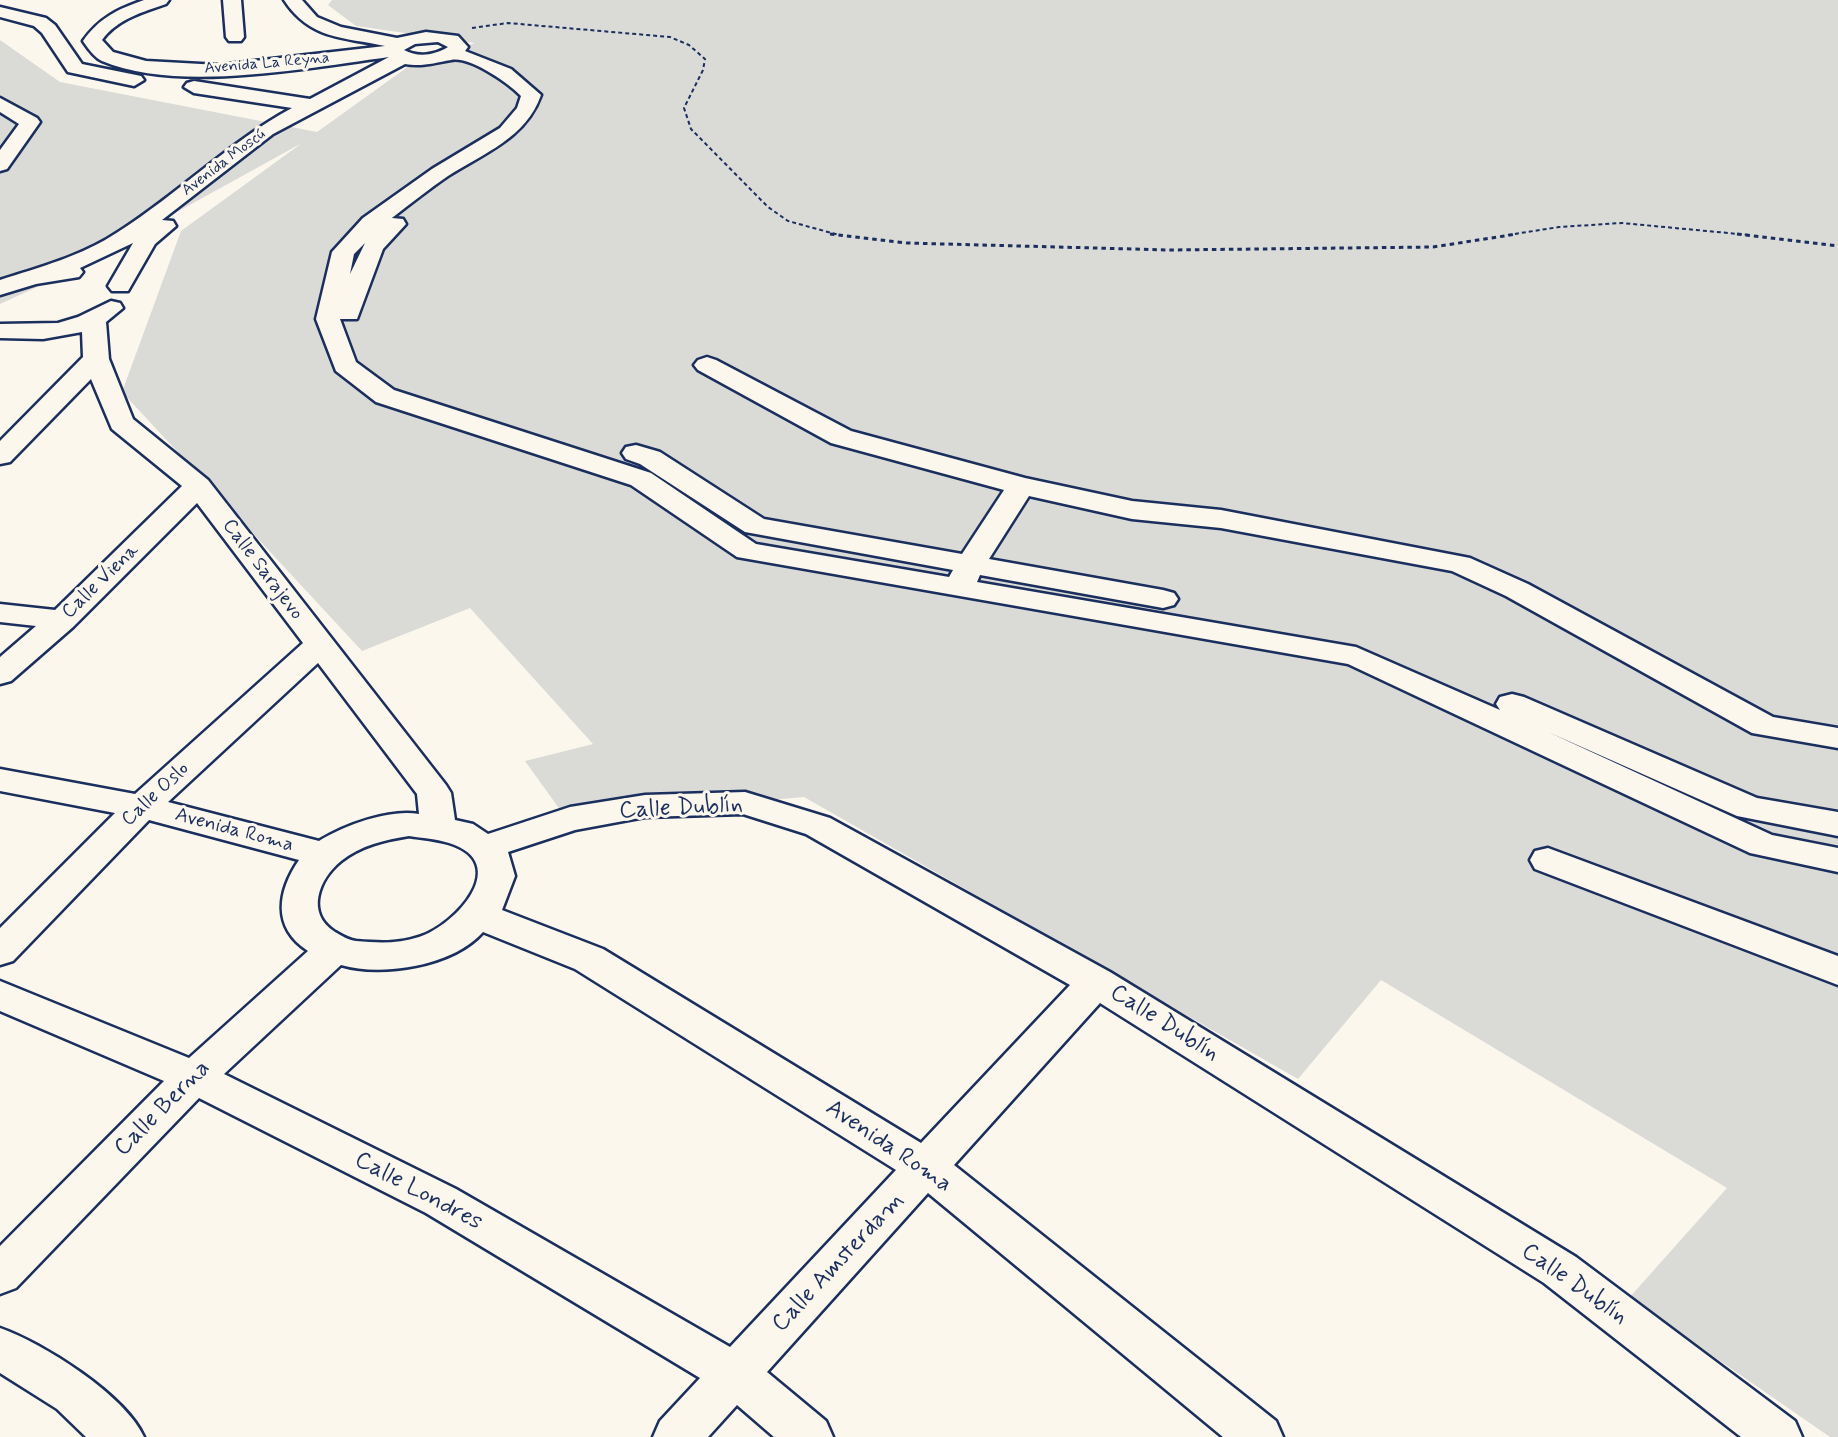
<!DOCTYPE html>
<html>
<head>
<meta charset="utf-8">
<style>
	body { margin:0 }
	canvas { display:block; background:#fbf7ec }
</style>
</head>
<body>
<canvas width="1838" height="1437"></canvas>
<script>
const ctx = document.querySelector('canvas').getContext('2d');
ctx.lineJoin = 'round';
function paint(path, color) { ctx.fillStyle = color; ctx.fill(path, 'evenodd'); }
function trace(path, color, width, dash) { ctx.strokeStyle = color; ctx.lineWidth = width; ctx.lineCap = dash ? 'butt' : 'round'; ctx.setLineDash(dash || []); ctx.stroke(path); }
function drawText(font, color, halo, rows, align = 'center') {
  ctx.font = font + ' Mynerve,sans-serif'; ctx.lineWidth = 6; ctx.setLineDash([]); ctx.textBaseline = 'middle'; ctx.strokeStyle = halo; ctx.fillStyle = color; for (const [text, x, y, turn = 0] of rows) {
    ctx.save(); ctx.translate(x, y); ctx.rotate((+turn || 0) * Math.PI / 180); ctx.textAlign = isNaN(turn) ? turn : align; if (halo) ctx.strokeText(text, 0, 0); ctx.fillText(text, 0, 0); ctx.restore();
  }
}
const green = new Path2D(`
	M 332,0 L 1838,0 L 1838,1437 L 1830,1437 L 1629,1298 L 1727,1188 L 1381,980 L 1298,1079 L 804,797 L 566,818 L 525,761 L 593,744 L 470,608 L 362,651 L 122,392 L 181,231 L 302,143 L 61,276 L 0,304 L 0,40 L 60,82 L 317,132 L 409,66 L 475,43 L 356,26 L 328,5 Z`);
const pathFar1 = new Path2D(`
	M 472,28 L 508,23 L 670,37 L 689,45 L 705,59 L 703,70 L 684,108 L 691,129 L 768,207 L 788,221 L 839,235
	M 1508,235 L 1559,227 L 1622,223 L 1749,235`);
const path = new Path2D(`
	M 830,234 L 907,243 L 1170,250 L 1433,247 L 1517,234
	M 1737,234 L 1838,246`);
const minor = new Path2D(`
	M 144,0 L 169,0 L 166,4 C 143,12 117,19 102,40 L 113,52 L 146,61 L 219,65 L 385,46 C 344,37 310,40 284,0 L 302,0 L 317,17 L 341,27 L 397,38 L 426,32 L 458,36 L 468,47 L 465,51 L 511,69 L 541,95 C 526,138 484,153 448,176 C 429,189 410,204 392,218 L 403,219 L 406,224 L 383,249 L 357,319 L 340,319 L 356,362 L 394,390 L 651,473 L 756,544 L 949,577 L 953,570 L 745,532 L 640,464 L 626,459 L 622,453 L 626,447 L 636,445 L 660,452 L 764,519 L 962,554 L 1004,490 L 831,443 L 698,370 L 694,365 L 698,360 L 707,357 L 716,360 L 851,431 L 1025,478 L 1132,501 L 1221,510 L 1470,558 L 1528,584 L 1773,717 L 1838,728 L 1838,748 L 1752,733 L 1506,596 L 1452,571 L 1221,528 L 1132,519 L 1029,496 L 989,559 L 1163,590 L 1174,593 L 1178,599 L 1174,605 L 1163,608 L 980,575 L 977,582 L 1356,647 L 1500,710 L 1496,704 L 1500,697 L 1512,694 L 1524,697 L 1757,798 L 1838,812 L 1838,836 L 1737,816 L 1548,732 L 1772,835 L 1838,848 L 1838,872 L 1750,853 L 1348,664 L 737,557 L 631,485 L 376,402 L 336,371 L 316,319 L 332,252 L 363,218 L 432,169 L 500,128 L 517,108 L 521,96 C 508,83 470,56 451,60 C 434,63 422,67 405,64 L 273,134 L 162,220 L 173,221 L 176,226 L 155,244 L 128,291 L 112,291 L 108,286 L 133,243 L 80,268 L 83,272 L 79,277 L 36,284 L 0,295 L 0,280 C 40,267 82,256 118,232 C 178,194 229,142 292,108 L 194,93 L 184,87 L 187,83 L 194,81 L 310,99 L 389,57 C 308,68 177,93 102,61 C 95,58 87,47 83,41 C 99,18 118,9 144,0 ZM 438,42 L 448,47 C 435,55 418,58 404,50 L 415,44 ZM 365,243 L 350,274 L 354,254 Z
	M 223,0 L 241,0 L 244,37 L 241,41 L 229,41 L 226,37 Z
	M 0,7 L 46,18 L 55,25 L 82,64 L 141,76 L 144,80 L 134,86 L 68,72 L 42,33 L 34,26 L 0,17 Z
	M 0,98 L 37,118 L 40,122 L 7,169 L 0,171 L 0,150 L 19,124 L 0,112 Z
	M 111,301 L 120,303 L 123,308 L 106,322 L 109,359 L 133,419 L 208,480 L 446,785 L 451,793 L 455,820 L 473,824 L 488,834 L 570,807 L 645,795 L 745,792 L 830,818 L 1110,972 L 1576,1257 L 1795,1421 L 1802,1437 L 1741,1437 L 1544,1283 L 1100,1003 L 954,1165 L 1276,1421 L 1283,1437 L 1223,1437 L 928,1193 L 767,1372 L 826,1421 L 833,1437 L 774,1437 L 737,1405 L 708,1437 L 653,1437 L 660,1421 L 700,1378 L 426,1213 L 199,1098 L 16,1288 L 0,1294 L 0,1246 L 164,1081 L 0,1011 L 0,981 L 189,1058 L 308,951 C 271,927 278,891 299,860 L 149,820 L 13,961 L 0,965 L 0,928 L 115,813 L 0,791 L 0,769 L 135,794 L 303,643 L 197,503 L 73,627 L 11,681 L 0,684 L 0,657 L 36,626 L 0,622 L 0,604 L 55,610 L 182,486 L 112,429 L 91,379 L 10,462 L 0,464 L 0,441 L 83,357 L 82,332 L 43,339 L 0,338 L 0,324 L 58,323 L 78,317 ZM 318,663 L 417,794 L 419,814 C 389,809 345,825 319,841 L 168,802 ZM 743,814 L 806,834 L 1070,985 L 921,1143 L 603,949 L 502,910 L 515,876 L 508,852 L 575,830 L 645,817 ZM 409,836 C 422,838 437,839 449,843 C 513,863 456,925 419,937 C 398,944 378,943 356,941 C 348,940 342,936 335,932 C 305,913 319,879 341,861 C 361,845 385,840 409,836 ZM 483,932 L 575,969 L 896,1170 L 730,1347 L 456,1189 L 224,1074 L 341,965 C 382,977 453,966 483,932 Z
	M 1548,848 L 1838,956 L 1838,985 L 1535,869 L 1530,860 L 1535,851 Z`);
const major = new Path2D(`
	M 0,1328 C 43,1343 125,1395 144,1437 L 86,1437 L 57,1409 L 0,1373 Z`);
const farStreetnames = [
	["Avenida La Reyna",267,64,-5],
	["Avenida Moscú",224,163,-37]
];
const streetNames = [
	["Calle Sarajevo",262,570,53],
	["Calle Viena",101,582,-44],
	["Calle Oslo",156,795,-43],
	["Avenida Roma",234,831,15]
];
const nearStreetnames = [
	["Calle Dublín",681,809,-3],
	["Calle Dublín",1164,1024,32],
	["Calle Berna",163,1109,-45],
	["Avenida Roma",888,1147,34],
	["Calle Londres",418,1192,28],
	["Calle Amsterdam",839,1263,-47],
	["Calle Dublín",1574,1285,35]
];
paint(green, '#dadad7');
trace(minor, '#1b2f5e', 5);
trace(major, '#1b2f5e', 5);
trace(pathFar1, '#1b2f5e', 2, [4, 3]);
trace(path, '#1b2f5e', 3, [4.5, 4]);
paint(minor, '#fbf7ec');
paint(major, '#fbf7ec');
drawText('16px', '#1b2f5e', '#fbf7ec', farStreetnames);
drawText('20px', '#1b2f5e', '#fbf7ec', streetNames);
drawText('24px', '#1b2f5e', '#fbf7ec', nearStreetnames);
</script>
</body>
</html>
